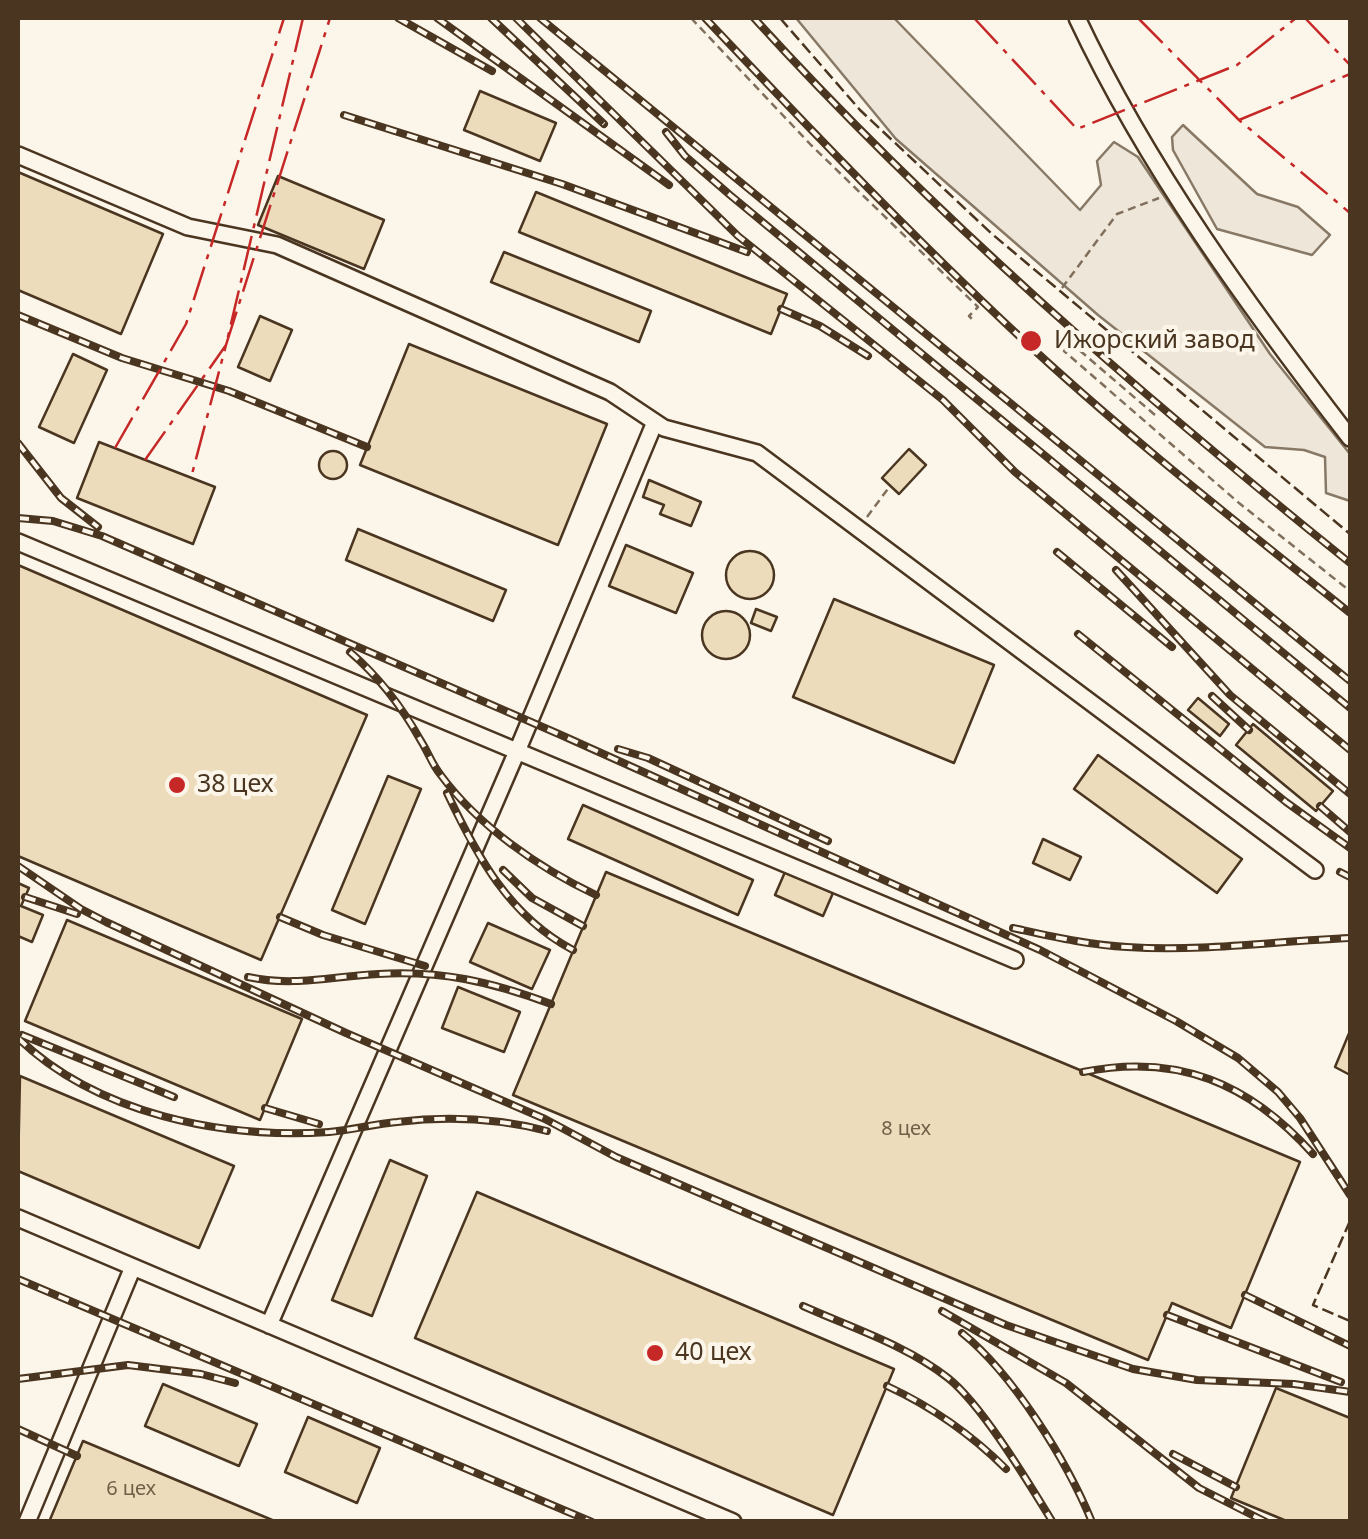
<!DOCTYPE html>
<html>
<head>
<meta charset="utf-8">
<style>
	body { margin:0 }
	#map { position:relative; width:1368px; height:1539px; overflow:hidden; background:#fbf6e9; font-family:"Noto Sans",sans-serif }
	canvas { display:block }
	.frame { position:absolute; inset:0; border:20px solid #4a3520; pointer-events:none }
</style>
</head>
<body>
<div id="map">
<canvas width="1368" height="1539"></canvas>
<div class="frame"></div>
</div>
<script>
const ctx = document.querySelector('canvas').getContext('2d');
ctx.lineJoin = 'round';
function paint(path, color) { ctx.fillStyle = color; ctx.fill(path, 'evenodd'); }
function trace(path, color, width, dash) { ctx.strokeStyle = color; ctx.lineWidth = width; ctx.lineCap = dash ? 'butt' : 'round'; ctx.setLineDash(dash || []); ctx.stroke(path); }
function drawText(font, color, halo, rows, align = 'center') {
  ctx.font = font + ' "Noto Sans",sans-serif'; ctx.lineWidth = 8; ctx.setLineDash([]); ctx.textBaseline = 'middle'; ctx.strokeStyle = halo; ctx.fillStyle = color; for (const [text, x, y, turn = 0] of rows) {
    ctx.save(); ctx.translate(x, y); ctx.rotate((+turn || 0) * Math.PI / 180); ctx.textAlign = isNaN(turn) ? turn : align; if (halo) ctx.strokeText(text, 0, 0); ctx.fillText(text, 0, 0); ctx.restore();
  }
}
const green = new Path2D(`
	M 796,18 L 894,18 L 1080,210 L 1101,185 L 1097,161 L 1114,142 L 1138,157 L 1270,354 L 1350,454 L 1350,501 L 1326,493 L 1325,457 L 1304,450 L 1265,447 L 1098,315 L 896,139 Z
	M 1183,125 L 1257,194 L 1298,207 L 1330,235 L 1312,255 L 1217,229 L 1173,150 L 1172,137 Z`);
const building = new Path2D(`
	M 480,91 L 556,123 L 540,161 L 464,130 Z
	M 18,172 L 163,234 L 121,334 L 18,290 Z
	M 278,176 L 384,220 L 364,269 L 258,225 Z
	M 536,192 L 787,294 L 771,334 L 519,232 Z
	M 504,252 L 651,311 L 639,342 L 491,282 Z
	M 260,316 L 292,330 L 270,381 L 238,367 Z
	M 409,344 L 607,424 L 558,545 L 360,465 Z
	M 73,354 L 107,370 L 74,443 L 39,427 Z
	M 99,442 L 215,487 L 193,544 L 77,498 Z
	M 909,449 L 926,465 L 899,494 L 882,478 Z
	M319 465a14 14 0 1 1 28 0a14 14 0 1 1-28 0Z
	M 649,480 L 701,502 L 691,526 L 660,514 L 664,505 L 643,497 Z
	M 358,529 L 506,590 L 493,621 L 346,560 Z
	M 626,545 L 693,573 L 676,613 L 609,586 Z
	M726 575a24 24 0 1 1 48 0a24 24 0 1 1-48 0Z
	M 18,565 L 367,715 L 261,960 L 18,856 Z
	M 834,599 L 994,665 L 954,763 L 793,697 Z
	M 756,609 L 777,617 L 771,631 L 751,623 Z
	M702 635a24 24 0 1 1 48 0a24 24 0 1 1-48 0Z
	M 1198,698 L 1229,724 L 1220,736 L 1188,710 Z
	M 1253,724 L 1333,791 L 1316,811 L 1236,745 Z
	M 1098,755 L 1242,859 L 1217,893 L 1074,789 Z
	M 388,776 L 421,789 L 365,924 L 332,910 Z
	M 583,805 L 753,880 L 738,915 L 568,839 Z
	M 1043,839 L 1081,857 L 1070,880 L 1033,863 Z
	M 606,872 L 1300,1162 L 1231,1328 L 1172,1303 L 1148,1360 L 513,1095 Z
	M 785,872 L 833,893 L 823,916 L 775,895 Z
	M 18,883 L 29,888 L 21,906 L 43,915 L 32,942 L 18,936 Z
	M 67,920 L 302,1019 L 260,1120 L 25,1021 Z
	M 488,923 L 550,950 L 532,989 L 470,962 Z
	M 458,987 L 520,1012 L 504,1052 L 442,1028 Z
	M 1350,1031 L 1350,1075 L 1335,1067 Z
	M 20,1076 L 234,1166 L 199,1248 L 18,1171 Z
	M 390,1160 L 427,1176 L 372,1316 L 332,1300 Z
	M 477,1192 L 894,1369 L 833,1515 L 415,1338 Z
	M 163,1384 L 257,1424 L 239,1466 L 145,1426 Z
	M 1276,1388 L 1350,1418 L 1350,1522 L 1289,1522 L 1231,1498 Z
	M 308,1417 L 380,1448 L 357,1503 L 285,1472 Z
	M 83,1441 L 277,1522 L 49,1522 Z`);
const path = new Path2D(`
	M 691,18 L 811,145 L 978,307 L 969,316 L 973,320
	M 1062,288 L 1117,214 L 1159,198
	M 1155,415 L 1071,343 L 1064,351 L 1239,503 L 1350,591
	M 867,517 L 890,486`);
const minor = new Path2D(`
	M 1077,18 C 1148,169 1249,307 1350,438
	M 18,155 L 188,227 L 277,245 L 610,392 L 664,428 L 757,453 L 1315,870
	M 18,542 L 1015,960
	M 18,1218 L 733,1522
	M 269,1325 L 518,749 L 655,422
	M 27,1522 L 133,1267`);
const rail = new Path2D(`
	M 398,18 L 492,71
	M 437,18 L 669,185
	M 491,18 L 604,124
	M 516,18 L 738,236 L 943,400 L 1015,472 L 1350,750
	M 540,18 L 1350,681
	M 705,18 C 807,126 910,234 1019,336 C 1124,434 1238,523 1350,613
	M 754,18 C 936,218 1140,394 1350,563
	M 344,115 L 562,184 L 747,252
	M 666,132 L 685,156 L 730,195 L 1350,708
	M 781,309 L 820,326 L 868,356
	M 18,315 L 122,358 L 229,391 L 367,447
	M 18,443 L 61,498 L 98,527
	M 18,518 L 53,521 L 102,536 L 561,735 L 1040,950 L 1176,1021 L 1238,1058 L 1278,1092 L 1300,1118 L 1350,1195
	M 1057,552 L 1172,647
	M 1116,570 L 1230,695 L 1350,794
	M 1078,634 L 1286,802 L 1350,848
	M 350,652 C 379,677 402,707 421,741 C 428,752 432,764 440,774 C 478,826 539,868 596,895
	M 1212,696 L 1249,730
	M 618,749 L 648,758 L 828,841
	M 447,793 C 477,856 509,916 573,950
	M 1320,806 L 1350,832
	M 18,866 L 81,909 L 106,922 L 346,1033 L 545,1119 L 616,1157 L 1006,1325 L 1133,1369 L 1197,1380 L 1294,1384 L 1350,1392
	M 503,870 L 532,898 L 583,926
	M 1340,872 L 1350,877
	M 25,897 L 77,914
	M 280,917 L 323,935 L 425,966
	M 1013,928 C 1050,936 1088,945 1127,947 C 1202,952 1276,941 1350,938
	M 248,977 C 293,987 334,976 378,974 C 441,970 492,982 551,1004
	M 22,1035 L 174,1097
	M 18,1038 C 97,1114 222,1139 329,1132 C 352,1130 374,1124 397,1122 C 448,1116 497,1118 547,1131
	M 1083,1072 C 1178,1053 1249,1083 1313,1154
	M 265,1108 L 319,1124
	M 18,1279 L 592,1522
	M 1245,1295 L 1350,1346
	M 803,1306 C 852,1328 906,1345 948,1378 C 982,1405 1028,1482 1052,1521
	M 942,1311 L 1066,1383 L 1199,1488 L 1266,1522
	M 1167,1315 L 1341,1382
	M 962,1333 C 1013,1374 1067,1461 1092,1522
	M 18,1379 L 128,1365 L 201,1374 L 235,1383
	M 887,1386 C 932,1407 971,1434 1006,1469
	M 18,1429 L 77,1456
	M 1173,1454 L 1236,1487`);
const fence = new Path2D(`
	M 780,18 L 860,110 L 992,234 L 1350,534
	M 1350,1221 L 1313,1305 L 1350,1321`);
const power = new Path2D(`
	M 303,18 L 226,345 L 330,18
	M 974,18 L 1077,129 L 1237,65 L 1296,18
	M 1138,18 L 1239,120 L 1350,213
	M 1305,18 L 1350,65
	M 1239,120 L 1350,74
	M 115,448 L 186,324 L 284,18
	M 145,460 L 226,345 L 191,478`);
const markers = [
	[1031,341,12,"#c62828"],
	[177,785,10,"#c62828"],
	[655,1353,10,"#c62828"]
];
const numberNames = [
	["8 цех",906,1129],
	["6 цех",131,1489]
];
const poiNames = [
	["Ижорский завод",1054,341],
	["38 цех",197,785],
	["40 цех",675,1353]
];
paint(green, '#ede6d9');
trace(green, '#887966', 2.5);
paint(building, '#ecdcbc');
trace(building, '#4a3520', 2.5);
trace(minor, '#4a3520', 20);
trace(path, '#7f6f5c', 2.5, [8, 5]);
trace(minor, '#fbf6e9', 15);
trace(rail, '#4a3520', 8);
trace(rail, '#fbf6e9', 4, [11]);
trace(fence, '#4a3520', 2.5, [12, 5]);
trace(power, '#c62828', 2.5, [35, 8, 5, 8]);
for (const [x, y, r, color] of markers) { const dot = new Path2D(); dot.arc(x, y, r, 0, 2 * Math.PI); ctx.fillStyle = color; ctx.fill(dot); trace(dot, '#fbf6e9', 4); }
drawText('20px', '#725f47', null, numberNames);
drawText('25px', '#4a3520', '#fbf6e9', poiNames, 'left');
</script>
</body>
</html>
